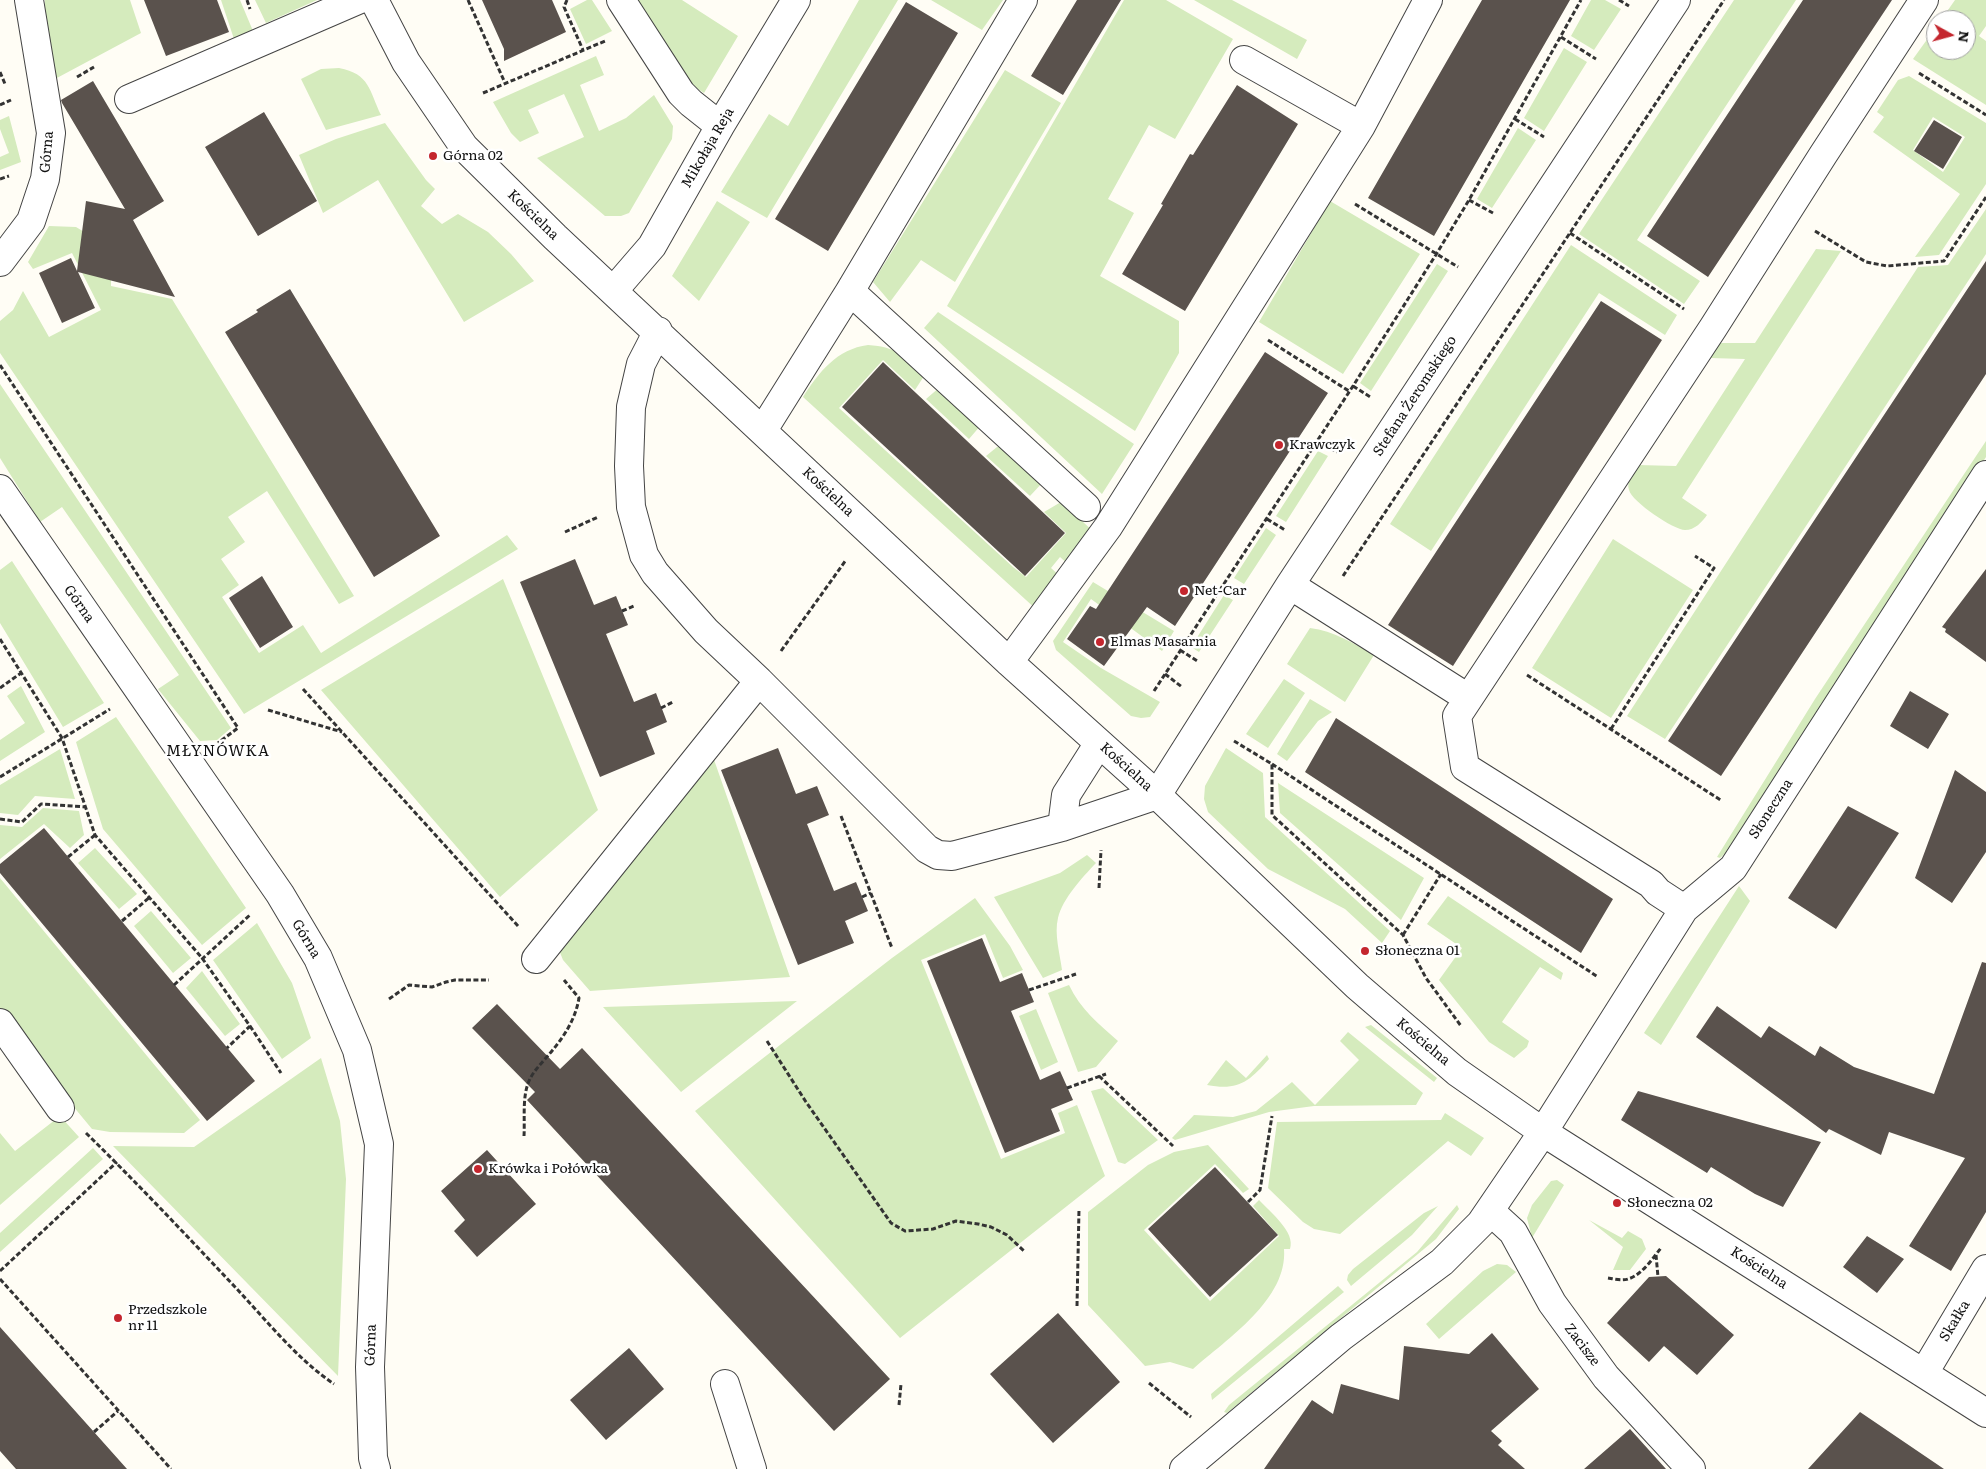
<!DOCTYPE html>
<html>
<head>
<meta charset="utf-8">
<style>
	body { margin:0 }
	#map { position:relative; width:1986px; height:1469px; overflow:hidden; background:#fffdf5; font-family:Literata,serif }
	canvas { display:block }
	.north { position:absolute; left:1926px; top:10px; width:50px; height:50px; box-sizing:border-box; background:#fff; border:1px solid #a0a0a0; border-radius:50%; rotate:97deg; font-size:14px; font-weight:700; line-height:20px; text-align:center; color:#111 }
	.north::after { content:''; display:block; margin:auto; width:18px; height:22px; background:#c4262e; clip-path:polygon(50% 0,100% 100%,50% 72%,0 100%) }
</style>
</head>
<body>
<div id="map">
<canvas width="1986" height="1469"></canvas>
<div class="north">N</div>
</div>
<script>
const ctx = document.querySelector('canvas').getContext('2d');
ctx.lineJoin = 'round';
function paint(path, color) { ctx.fillStyle = color; ctx.fill(path, 'evenodd'); }
function trace(path, color, width, dash) { ctx.strokeStyle = color; ctx.lineWidth = width; ctx.lineCap = dash ? 'butt' : 'round'; ctx.setLineDash(dash || []); ctx.stroke(path); }
function drawText(font, color, halo, rows, align = 'center') {
  ctx.font = font + ' Literata,serif'; ctx.lineWidth = 5; ctx.setLineDash([]); ctx.textBaseline = 'middle'; ctx.strokeStyle = halo; ctx.fillStyle = color; for (const [text, x, y, turn = 0] of rows) {
    ctx.save(); ctx.translate(x, y); ctx.rotate((+turn || 0) * Math.PI / 180); ctx.textAlign = isNaN(turn) ? turn : align; if (halo) ctx.strokeText(text, 0, 0); ctx.fillText(text, 0, 0); ctx.restore();
  }
}
const green = new Path2D(`
	M 45,0 L 130,0 L 141,33 L 55,79 L 45,20 Z
	M 221,0 L 240,0 L 253,31 L 234,39 Z
	M 255,0 L 317,0 L 266,23 Z
	M 587,0 L 592,0 L 612,31 L 586,44 L 570,9 Z
	M 635,0 L 682,0 L 738,36 L 704,93 L 688,83 Z
	M 859,0 L 898,0 L 767,218 L 721,192 L 769,114 L 788,126 Z
	M 931,0 L 1003,0 L 982,30 Z
	M 1124,0 L 1166,0 L 1233,39 L 1175,139 L 1149,125 L 1108,199 L 1134,213 L 1100,276 L 1179,321 L 1179,353 L 1135,431 L 947,306 Z
	M 1194,0 L 1232,0 L 1307,40 L 1297,59 Z
	M 1591,0 L 1605,0 L 1621,9 L 1594,50 L 1571,36 Z
	M 1734,0 L 1796,0 L 1637,240 L 1700,281 L 1684,304 L 1579,234 Z
	M 1955,0 L 1986,0 L 1986,26 L 1979,36 L 1986,41 L 1986,105 L 1913,59 L 1936,27 L 1936,50 L 1966,50 L 1966,20 L 1941,20 Z
	M 1564,48 L 1587,62 L 1544,131 L 1524,118 Z
	M 596,56 L 604,75 L 580,85 L 599,131 L 626,118 L 654,95 L 673,126 L 672,139 L 629,213 L 621,216 L 605,216 L 537,158 L 584,137 L 564,94 L 528,110 L 539,133 L 520,142 L 511,133 L 493,102 Z
	M 339,68 C 370,74 369,90 381,115 L 326,130 L 301,79 L 321,69 Z
	M 1005,70 L 1061,103 L 955,282 L 921,260 L 890,302 L 873,282 Z
	M 1909,76 L 1986,123 L 1986,184 L 1939,255 L 1915,257 L 1960,194 L 1873,132 L 1884,117 L 1877,112 L 1898,80 ZM 1933,117 L 1965,137 L 1943,172 L 1913,150 Z
	M 9,116 L 21,162 L 0,170 L 0,157 L 9,153 L 0,129 L 0,120 Z
	M 385,123 L 426,180 L 435,189 L 421,206 L 442,224 L 458,214 L 488,232 L 511,254 L 534,281 L 464,322 L 378,180 L 323,213 L 299,155 L 336,139 Z
	M 1518,128 L 1536,140 L 1492,208 L 1477,199 Z
	M 717,201 L 750,222 L 699,301 L 672,276 Z
	M 1330,201 L 1420,254 L 1343,374 L 1259,322 Z
	M 1986,209 L 1986,254 L 1665,739 L 1627,716 L 1918,267 L 1948,265 Z
	M 49,226 L 76,227 L 91,236 L 111,264 L 111,286 L 172,299 L 354,596 L 339,604 L 267,491 L 228,517 L 245,542 L 221,559 L 239,585 L 222,597 L 259,653 L 303,625 L 321,653 L 507,535 L 518,549 L 244,714 L 0,353 L 0,321 L 13,310 L 23,291 L 49,337 L 101,310 L 72,253 L 33,269 L 28,262 Z
	M 1571,245 L 1677,315 L 1665,335 L 1599,293 L 1431,551 L 1390,524 Z
	M 1816,249 L 1841,251 L 1682,498 L 1707,515 C 1702,522 1695,530 1685,530 C 1674,530 1632,502 1629,490 C 1626,481 1633,473 1638,465 L 1676,466 L 1745,359 L 1710,358 L 1720,343 L 1755,343 Z
	M 1437,264 L 1448,271 L 1371,391 L 1360,383 Z
	M 938,312 L 1134,444 L 1102,494 L 924,328 Z
	M 868,345 C 897,347 904,356 926,373 L 915,390 L 883,360 L 839,408 L 1013,567 L 1026,577 L 1066,533 L 1044,512 L 1061,502 L 1094,532 L 1069,565 L 1060,557 L 1051,568 L 1061,577 L 1037,610 L 803,397 C 819,372 837,349 868,345 Z
	M 0,384 L 231,728 L 217,740 L 200,741 L 158,689 L 179,675 L 62,507 L 40,522 L 0,458 Z
	M 940,387 L 981,425 L 969,439 L 926,399 Z
	M 1986,441 L 1986,457 L 1784,770 L 1731,848 L 1720,858 L 1717,857 L 1815,699 Z
	M 1005,446 L 1044,481 L 1030,496 L 986,456 L 997,447 Z
	M 1318,451 L 1328,456 L 1286,522 L 1276,516 Z
	M 1266,528 L 1276,535 L 1244,584 L 1234,578 Z
	M 1613,539 L 1693,590 L 1611,718 L 1532,668 Z
	M 12,561 L 104,703 L 63,727 L 0,623 L 0,570 Z
	M 503,579 L 598,810 L 500,897 L 321,690 Z
	M 1093,582 L 1174,631 L 1162,651 L 1091,599 L 1063,642 L 1101,668 L 1160,702 L 1150,717 L 1141,718 L 1131,716 L 1056,650 L 1053,641 Z
	M 1224,595 L 1233,600 L 1199,652 L 1191,647 Z
	M 1310,628 C 1334,631 1353,643 1374,655 L 1345,702 L 1287,664 Z
	M 1284,679 L 1305,693 L 1268,748 L 1246,734 Z
	M 21,686 L 45,732 L 0,761 L 0,740 L 25,723 L 7,696 Z
	M 1310,699 L 1332,712 L 1318,721 L 1287,761 L 1277,754 Z
	M 116,717 L 246,908 L 202,945 L 103,829 L 76,742 Z
	M 1226,748 L 1263,773 L 1265,817 L 1390,931 L 1382,943 L 1345,909 L 1268,869 L 1208,812 L 1204,799 L 1205,786 Z
	M 60,749 L 75,799 L 35,796 L 18,815 L 0,813 L 0,785 Z
	M 712,754 L 790,977 L 590,991 L 563,960 L 559,950 Z
	M 1278,783 L 1424,878 L 1401,920 L 1280,813 Z
	M 43,808 L 79,811 L 84,835 L 70,848 L 44,824 L 0,859 L 0,825 L 22,827 Z
	M 95,848 L 137,894 L 119,909 L 78,863 Z
	M 1087,855 L 1096,863 C 1082,878 1063,898 1058,918 C 1054,934 1060,954 1062,970 L 1043,978 L 994,897 L 1060,873 Z
	M 0,878 L 200,1120 L 184,1133 L 110,1132 L 92,1129 L 63,1094 L 0,1009 Z
	M 1739,886 L 1750,901 L 1661,1045 L 1644,1033 Z
	M 1448,896 L 1563,973 L 1561,980 L 1540,967 L 1502,1022 L 1529,1041 L 1527,1047 L 1514,1058 L 1489,1042 L 1439,980 L 1462,948 L 1427,924 Z
	M 975,898 L 1010,946 L 1023,970 L 1003,978 L 985,934 L 921,960 L 1001,1159 L 1065,1133 L 1058,1113 L 1077,1105 L 1105,1176 L 900,1338 L 695,1111 L 892,958 Z
	M 151,911 L 191,958 L 173,973 L 134,926 Z
	M 257,923 L 292,983 L 311,1038 L 282,1059 L 213,960 Z
	M 202,971 L 240,1024 L 225,1036 L 186,988 Z
	M 1069,985 C 1080,1009 1099,1024 1118,1041 L 1096,1067 L 1078,1072 L 1048,993 Z
	M 797,1001 L 681,1092 L 603,1007 Z
	M 1036,1009 L 1058,1062 L 1041,1070 L 1019,1016 Z
	M 1371,1025 L 1437,1078 L 1434,1082 L 1365,1027 Z
	M 1348,1032 L 1423,1093 L 1416,1105 L 1314,1106 L 1269,1112 L 1175,1140 L 1172,1138 L 1194,1115 L 1233,1117 L 1256,1111 L 1292,1082 L 1315,1105 L 1359,1060 L 1340,1041 Z
	M 1267,1055 L 1269,1059 C 1249,1082 1238,1091 1207,1085 L 1226,1060 L 1246,1078 Z
	M 321,1058 L 340,1121 L 346,1179 L 338,1376 L 113,1146 L 194,1147 Z
	M 1103,1088 L 1158,1140 L 1125,1164 L 1118,1162 L 1091,1091 Z
	M 1445,1113 L 1484,1138 L 1471,1156 L 1448,1141 L 1340,1234 L 1314,1229 L 1303,1222 L 1268,1188 L 1277,1122 L 1441,1120 Z
	M 60,1116 L 79,1137 L 0,1205 L 0,1133 L 15,1151 Z
	M 1208,1145 L 1249,1189 L 1243,1193 L 1215,1164 L 1144,1230 L 1210,1301 L 1279,1236 L 1253,1206 L 1259,1200 C 1270,1212 1296,1232 1290,1249 L 1284,1249 C 1288,1299 1227,1339 1193,1369 L 1170,1362 L 1145,1366 L 1088,1305 L 1088,1212 L 1148,1165 L 1174,1152 Z
	M 93,1148 L 103,1159 L 0,1252 L 0,1233 Z
	M 1557,1180 L 1564,1185 L 1532,1238 L 1527,1218 L 1532,1205 L 1551,1181 Z
	M 1457,1205 L 1459,1209 L 1436,1239 L 1227,1413 L 1224,1412 L 1229,1405 L 1417,1252 Z
	M 1438,1206 L 1412,1235 L 1351,1286 L 1347,1280 L 1348,1275 L 1353,1269 L 1424,1213 Z
	M 1589,1220 L 1622,1238 L 1628,1231 L 1642,1239 L 1646,1249 L 1630,1270 L 1613,1270 L 1623,1247 Z
	M 1497,1264 L 1507,1265 L 1516,1272 L 1439,1339 L 1426,1324 L 1483,1271 Z
	M 1338,1286 L 1344,1292 L 1212,1400 L 1211,1394 Z`);
const building = new Path2D(`
	M 144,0 L 217,0 L 229,32 L 166,56 Z
	M 482,0 L 552,0 L 566,32 L 504,61 L 504,49 Z
	M 1077,0 L 1121,0 L 1063,95 L 1031,76 Z
	M 1482,0 L 1570,0 L 1434,236 L 1368,198 Z
	M 1803,0 L 1892,0 L 1708,277 L 1647,236 Z
	M 906,2 L 958,33 L 828,251 L 775,219 Z
	M 93,81 L 164,201 L 133,220 L 175,297 L 78,272 L 95,308 L 62,323 L 39,273 L 71,258 L 77,271 L 86,201 L 125,209 L 62,103 L 61,100 Z
	M 1237,85 L 1298,124 L 1185,311 L 1122,274 L 1163,205 L 1161,204 L 1190,154 L 1193,155 Z
	M 264,112 L 317,201 L 258,236 L 205,147 Z
	M 1934,120 L 1962,137 L 1943,169 L 1914,151 Z
	M 1986,261 L 1986,374 L 1721,776 L 1668,741 Z
	M 290,289 L 440,536 L 374,577 L 225,332 L 258,312 L 256,310 Z
	M 1601,301 L 1662,340 L 1453,666 L 1388,625 Z
	M 1265,352 L 1328,393 L 1175,626 L 1147,607 L 1104,666 L 1067,639 L 1090,606 L 1096,609 Z
	M 883,362 L 1065,533 L 1025,576 L 842,407 Z
	M 575,559 L 594,605 L 616,596 L 628,625 L 606,634 L 634,702 L 656,693 L 667,722 L 646,731 L 655,754 L 600,777 L 520,582 Z
	M 1986,569 L 1986,662 L 1945,632 L 1946,629 L 1942,627 Z
	M 262,576 L 293,627 L 260,648 L 229,598 Z
	M 1910,691 L 1949,714 L 1928,749 L 1890,726 Z
	M 1336,718 L 1613,899 L 1581,953 L 1305,772 Z
	M 778,748 L 796,794 L 817,786 L 829,815 L 807,824 L 834,891 L 856,882 L 868,911 L 845,921 L 854,943 L 798,965 L 721,770 Z
	M 1955,770 L 1986,792 L 1986,852 L 1952,903 L 1915,878 Z
	M 1848,806 L 1899,833 L 1836,929 L 1788,898 Z
	M 44,828 L 255,1081 L 207,1121 L 0,873 L 0,864 Z
	M 982,938 L 1000,982 L 1022,973 L 1034,1002 L 1011,1011 L 1040,1080 L 1060,1071 L 1073,1100 L 1051,1109 L 1060,1131 L 1005,1153 L 927,961 Z
	M 1982,962 L 1986,963 L 1986,1212 L 1951,1271 L 1909,1246 L 1965,1158 L 1889,1132 L 1881,1155 L 1829,1129 L 1826,1133 L 1696,1037 L 1717,1006 L 1761,1038 L 1769,1026 L 1815,1056 L 1820,1046 L 1854,1067 L 1934,1094 Z
	M 497,1004 L 560,1069 L 582,1048 L 890,1379 L 834,1431 L 527,1100 L 535,1092 L 472,1028 Z
	M 1638,1091 L 1821,1142 L 1783,1207 L 1755,1194 L 1711,1167 L 1707,1173 L 1621,1120 Z
	M 487,1150 L 536,1204 L 477,1257 L 454,1231 L 465,1220 L 441,1191 Z
	M 1215,1167 L 1278,1235 L 1210,1297 L 1148,1229 Z
	M 1867,1236 L 1904,1259 L 1877,1293 L 1843,1267 Z
	M 1666,1276 L 1734,1335 L 1697,1375 L 1664,1346 L 1649,1362 L 1607,1323 L 1649,1277 Z
	M 1058,1313 L 1120,1382 L 1053,1443 L 990,1374 Z
	M 0,1327 L 94,1432 L 127,1469 L 16,1469 L 0,1451 Z
	M 1492,1333 L 1539,1389 L 1491,1431 L 1502,1441 L 1498,1445 L 1525,1469 L 1264,1469 L 1312,1400 L 1333,1414 L 1341,1384 L 1399,1400 L 1404,1346 L 1469,1354 Z
	M 629,1348 L 664,1389 L 606,1440 L 570,1400 Z
	M 1860,1412 L 1944,1469 L 1808,1469 Z
	M 1630,1429 L 1666,1469 L 1584,1469 Z`);
const path = new Path2D(`
	M 247,0 L 250,9
	M 468,0 L 505,83
	M 567,0 L 564,7 L 583,50
	M 1619,0 L 1629,6
	M 1561,37 L 1596,59
	M 0,72 L 5,84
	M 1919,73 L 1986,115
	M 77,77 L 94,67
	M 483,93 L 605,41
	M 0,105 L 11,100
	M 1515,119 L 1544,137
	M 0,179 L 9,176
	M 1469,200 L 1493,213
	M 1355,204 L 1458,267
	M 1815,231 L 1866,262 L 1887,266 L 1944,261 L 1986,197
	M 1570,233 L 1684,309
	M 1268,340 L 1349,391
	M 0,365 L 238,728 L 218,743
	M 1353,386 L 1372,398
	M 1317,441 L 1337,452
	M 1267,519 L 1285,530
	M 565,532 L 598,517
	M 1343,576 L 1724,0
	M 622,611 L 634,606
	M 0,639 L 62,738 L 95,835 L 202,958 L 250,1026 L 227,1048
	M 1180,650 L 1199,662
	M 781,651 L 846,560
	M 1165,674 L 1182,687
	M 1527,675 L 1722,801
	M 0,688 L 21,673
	M 303,689 L 518,926
	M 1154,691 L 1353,386 L 1437,253 L 1469,200 L 1581,0
	M 661,708 L 673,702
	M 268,710 L 342,732
	M 1611,729 L 1714,568 L 1695,556
	M 1234,741 L 1272,764 L 1272,815 L 1403,935 L 1426,978 L 1461,1026
	M 1272,764 L 1598,977
	M 0,777 L 110,709
	M 841,816 L 892,948
	M 0,819 L 22,822 L 41,804 L 86,807
	M 68,857 L 95,835
	M 1099,888 L 1101,850
	M 862,897 L 871,893
	M 122,921 L 150,897
	M 1403,935 L 1441,874
	M 174,985 L 251,914
	M 1029,990 L 1076,974
	M 389,999 L 409,985 L 432,987 L 446,982 L 455,980 L 489,980
	M 250,1026 L 281,1073
	M 767,1041 L 806,1102 L 891,1223 L 905,1231 L 933,1229 L 956,1221 L 978,1224 L 991,1227 L 1007,1235 L 1024,1251
	M 1099,1076 L 1173,1146
	M 1067,1088 L 1106,1074
	M 86,1133 C 137,1183 187,1236 236,1288 C 267,1321 297,1359 334,1384
	M 524,1136 C 525,1119 522,1097 529,1081 C 533,1072 539,1066 545,1059 C 561,1041 575,1022 579,998 L 564,980
	M 1248,1202 L 1260,1190 L 1272,1116
	M 1656,1255 L 1658,1277
	M 0,1271 L 117,1162
	M 1608,1278 C 1614,1279 1622,1281 1628,1279 C 1642,1275 1653,1258 1661,1248
	M 0,1279 L 171,1469
	M 1077,1306 L 1079,1209
	M 1149,1383 L 1191,1417
	M 899,1405 L 901,1384
	M 94,1432 L 118,1411`);
const minor = new Path2D(`
	M 374,0 L 406,62 L 464,147 L 555,237 L 1009,662 L 1157,795 L 1357,986 L 1457,1072 L 1543,1132 L 1986,1413
	M 621,0 L 681,93 L 691,103 L 720,126
	M 1244,60 L 1361,126
	M 129,99 L 358,0
	M 0,262 L 31,221 L 45,179 L 51,133 L 29,0
	M 614,290 L 652,246 L 720,126 L 796,0
	M 850,291 L 1086,507
	M 658,331 L 641,364 L 631,407 L 629,466 L 631,507 L 644,555 L 655,573 L 706,631 L 759,681 L 927,849 L 938,855 L 952,856 L 1062,827 L 1157,795 L 1290,585 L 1676,0
	M 763,430 L 850,291 L 1023,0
	M 0,489 L 280,894 L 318,958 L 357,1050 L 379,1144 L 370,1367 L 373,1458 L 376,1469
	M 1290,585 L 1468,698
	M 1009,662 L 1108,527 L 1361,126 L 1428,0
	M 1062,827 L 1066,795 L 1099,743
	M 1684,909 L 1658,892 L 1651,884 L 1465,767 L 1457,716 L 1713,328 L 1823,155 L 1924,0
	M 536,959 L 759,681
	M 0,1023 L 60,1108
	M 1490,1211 L 1513,1232 L 1552,1303 L 1606,1377 L 1691,1469
	M 1924,1373 L 1986,1269
	M 725,1384 L 752,1469
	M 1184,1469 L 1341,1337 L 1442,1262 L 1481,1223 L 1543,1132 L 1684,909 L 1733,868 L 1986,475`);
const markers = [
	[433,156,5,"#c4262e"],
	[1279,445,5,"#c4262e"],
	[1184,591,5,"#c4262e"],
	[1100,642,5,"#c4262e"],
	[1365,951,5,"#c4262e"],
	[478,1169,5,"#c4262e"],
	[1617,1203,5,"#c4262e"],
	[118,1318,5,"#c4262e"]
];
const streetNames = [
	["Mikołaja Reja",708,148,-60],
	["Górna",47,152,-85],
	["Kościelna",533,215,44],
	["Stefana Żeromskiego",1415,396,-57],
	["Kościelna",828,492,43],
	["Górna",79,604,55],
	["Kościelna",1126,767,42],
	["Słoneczna",1771,809,-57],
	["Górna",306,939,59],
	["Kościelna",1423,1042,40],
	["Kościelna",1759,1268,33],
	["Skałka",1955,1321,-59],
	["Górna",371,1345,-88],
	["Zacisze",1582,1345,53]
];
const poiNames = [
	["Górna 02",443,156],
	["Krawczyk",1289,445],
	["Net-Car",1194,591],
	["Elmas Masarnia",1110,642],
	["Słoneczna 01",1375,951],
	["Krówka i Połówka",488,1169],
	["Słoneczna 02",1627,1203],
	["Przedszkole",128,1310],
	["nr 11",128,1326]
];
const neighbourhoodNames = [
	["MŁYNÓWKA",218,752]
];
paint(green, '#d5ebbd');
paint(building, '#5a524d');
trace(minor, '#444', 30);
trace(path, '#333', 3, [5, 2.5]);
trace(minor, '#fff', 28);
for (const [x, y, r, color] of markers) { const dot = new Path2D(); dot.arc(x, y, r, 0, 2 * Math.PI); ctx.fillStyle = color; ctx.fill(dot); trace(dot, '#fff', 2); }
drawText('14px', '#111', '#fff', streetNames);
drawText('14px', '#111', '#fff', poiNames, 'left');
ctx.letterSpacing = '1px';
drawText('15px', '#111', '#fff', neighbourhoodNames);
ctx.letterSpacing = '0px';
</script>
</body>
</html>
